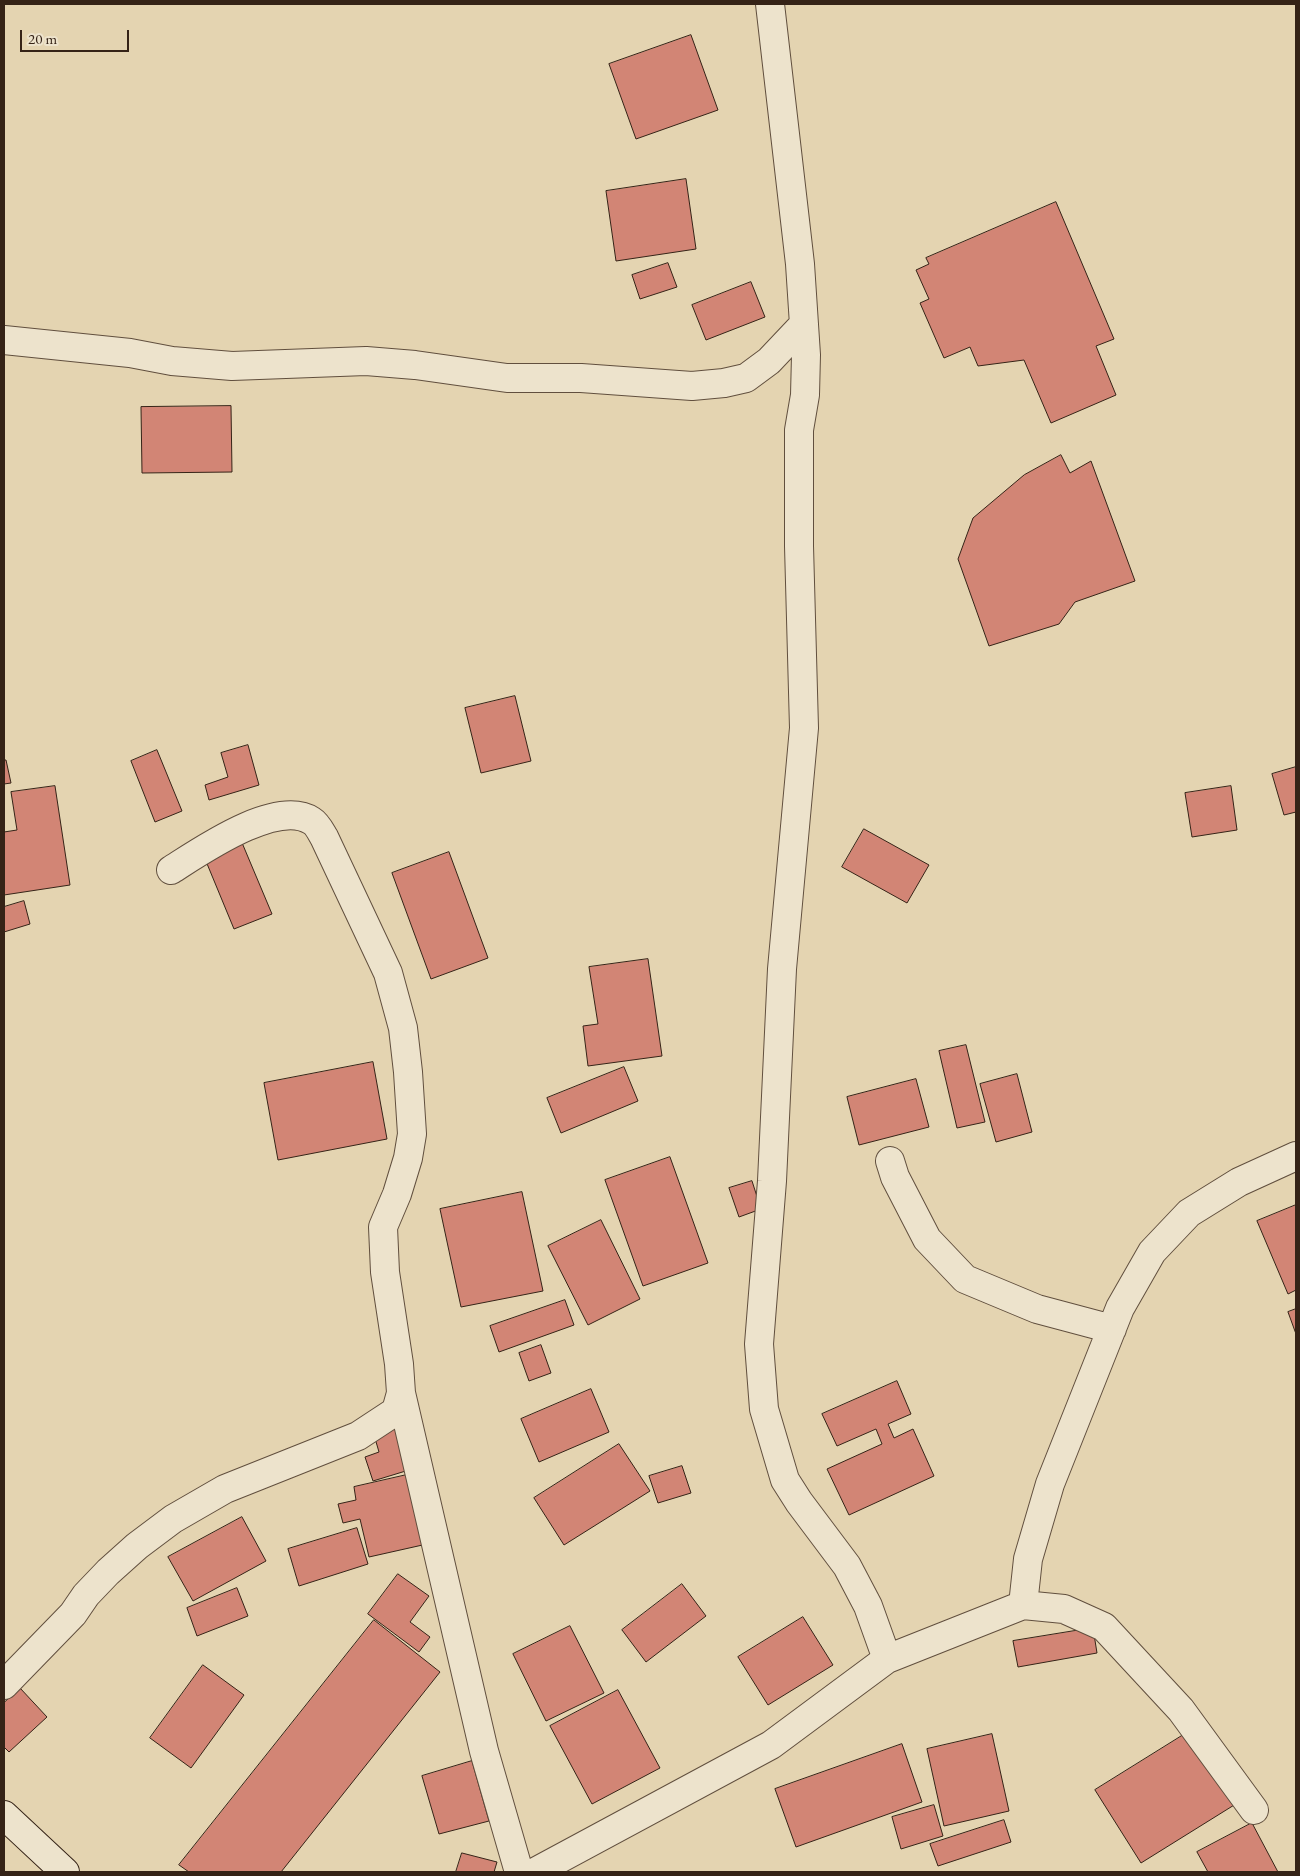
<!DOCTYPE html>
<html>
<head>
<meta charset="utf-8">
<style>
	body { margin:0 }
	#map { position:relative; width:1300px; height:1876px; overflow:hidden; background:#e4d4b1; font-family:"EB Garamond",serif }
	canvas { display:block }
	.frame { position:absolute; inset:0; border:5px solid #352317; pointer-events:none }
	.scale { position:absolute; left:20px; top:30px; width:109px; height:22px; box-sizing:border-box; border:2px solid #352317; border-top:0; padding-left:6px; font-size:15px; line-height:18px; white-space:nowrap; color:#352317; -webkit-text-stroke:4px #ede3cc; paint-order:stroke }
</style>
</head>
<body>
<div id="map">
<canvas width="1300" height="1876"></canvas>
<div class="frame"></div>
<div class="scale">20 m</div>
</div>
<script>
const ctx = document.querySelector('canvas').getContext('2d');
ctx.lineJoin = 'round';
function paint(path, color) { ctx.fillStyle = color; ctx.fill(path, 'evenodd'); }
function trace(path, color, width, dash) { ctx.strokeStyle = color; ctx.lineWidth = width; ctx.lineCap = dash ? 'butt' : 'round'; ctx.setLineDash(dash || []); ctx.stroke(path); }
const building = new Path2D(`
	M 691,35 L 718,110 L 636,139 L 609,64 Z
	M 686,179 L 696,249 L 616,261 L 606,191 Z
	M 1056,202 L 1114,339 L 1096,346 L 1116,395 L 1051,423 L 1024,360 L 978,366 L 970,347 L 944,358 L 920,303 L 929,299 L 916,270 L 929,264 L 926,258 Z
	M 668,263 L 677,287 L 640,299 L 632,275 Z
	M 751,282 L 765,317 L 706,340 L 692,305 Z
	M 231,406 L 232,472 L 142,473 L 141,407 Z
	M 1061,455 L 1070,473 L 1091,461 L 1135,581 L 1075,602 L 1059,624 L 989,646 L 958,559 L 973,518 L 1024,475 Z
	M 515,696 L 531,761 L 481,773 L 465,708 Z
	M 248,745 L 259,785 L 209,800 L 205,785 L 228,777 L 221,753 Z
	M 157,750 L 182,811 L 155,822 L 131,761 Z
	M 4,760 L 6,760 L 11,783 L 4,784 Z
	M 1296,767 L 1296,812 L 1284,815 L 1272,774 Z
	M 55,786 L 70,885 L 4,895 L 4,832 L 17,830 L 11,792 Z
	M 1231,786 L 1237,830 L 1192,837 L 1185,793 Z
	M 864,829 L 929,865 L 907,903 L 842,867 Z
	M 240,838 L 272,914 L 234,929 L 203,854 Z
	M 449,852 L 488,958 L 431,979 L 392,873 Z
	M 24,901 L 30,924 L 4,932 L 4,907 Z
	M 648,959 L 662,1056 L 588,1066 L 583,1026 L 598,1024 L 589,967 Z
	M 966,1045 L 985,1122 L 957,1128 L 939,1051 Z
	M 373,1062 L 387,1139 L 278,1160 L 264,1083 Z
	M 624,1067 L 638,1101 L 561,1133 L 547,1098 Z
	M 1017,1074 L 1032,1132 L 996,1142 L 980,1084 Z
	M 916,1079 L 929,1127 L 859,1145 L 847,1097 Z
	M 670,1157 L 708,1263 L 643,1286 L 605,1180 Z
	M 752,1181 L 761,1209 L 739,1217 L 729,1188 Z
	M 522,1192 L 543,1291 L 461,1307 L 440,1209 Z
	M 1296,1205 L 1296,1290 L 1288,1294 L 1257,1221 Z
	M 601,1220 L 640,1299 L 588,1325 L 548,1246 Z
	M 565,1300 L 574,1325 L 499,1352 L 490,1326 Z
	M 1296,1309 L 1296,1334 L 1288,1312 Z
	M 541,1345 L 551,1373 L 529,1381 L 519,1353 Z
	M 897,1381 L 911,1414 L 888,1424 L 894,1438 L 913,1429 L 934,1476 L 849,1515 L 827,1469 L 882,1444 L 876,1429 L 837,1446 L 822,1414 Z
	M 591,1389 L 609,1432 L 539,1462 L 521,1419 Z
	M 395,1422 L 409,1470 L 373,1481 L 365,1457 L 379,1452 L 372,1428 Z
	M 619,1444 L 650,1491 L 564,1545 L 534,1498 Z
	M 682,1466 L 691,1493 L 658,1503 L 649,1476 Z
	M 411,1474 L 427,1544 L 369,1557 L 360,1519 L 343,1523 L 338,1504 L 356,1500 L 354,1487 Z
	M 242,1517 L 266,1561 L 193,1601 L 168,1557 Z
	M 357,1528 L 368,1564 L 299,1586 L 288,1549 Z
	M 398,1574 L 429,1596 L 410,1622 L 430,1637 L 419,1652 L 368,1614 Z
	M 682,1584 L 706,1616 L 646,1662 L 622,1630 Z
	M 237,1588 L 248,1616 L 197,1636 L 187,1608 Z
	M 803,1617 L 833,1665 L 768,1705 L 738,1657 Z
	M 374,1620 L 440,1672 L 281,1872 L 189,1872 L 179,1865 Z
	M 570,1626 L 604,1693 L 546,1721 L 513,1654 Z
	M 1093,1628 L 1097,1653 L 1018,1667 L 1013,1641 Z
	M 203,1665 L 244,1695 L 191,1768 L 150,1738 Z
	M 20,1688 L 47,1717 L 9,1752 L 4,1747 L 4,1703 Z
	M 618,1690 L 660,1768 L 592,1804 L 550,1726 Z
	M 1193,1729 L 1239,1802 L 1141,1863 L 1095,1790 Z
	M 992,1734 L 1009,1811 L 944,1826 L 927,1749 Z
	M 902,1744 L 922,1802 L 796,1847 L 775,1789 Z
	M 472,1761 L 489,1821 L 439,1834 L 422,1776 Z
	M 934,1805 L 943,1836 L 901,1849 L 892,1817 Z
	M 1004,1820 L 1011,1842 L 938,1866 L 930,1844 Z
	M 1252,1823 L 1278,1872 L 1208,1872 L 1197,1852 Z
	M 462,1853 L 497,1862 L 494,1872 L 456,1872 Z`);
const minor = new Path2D(`
	M 770,4 L 800,264 L 806,355 L 805,395 L 799,430 L 799,546 L 804,728 L 782,969 L 772,1181 L 759,1344 L 764,1409 L 785,1480 L 799,1502 L 847,1566 L 868,1606 L 887,1659
	M 4,340 L 130,353 L 172,361 L 232,366 L 366,361 L 415,365 L 507,378 L 581,378 L 692,386 L 724,383 L 746,378 L 769,361 L 804,324
	M 890,1161 L 895,1177 L 927,1239 L 965,1279 L 1037,1309 L 1112,1329
	M 401,1393 L 484,1751 L 519,1872
	M 1023,1605 L 1028,1559 L 1050,1484 L 1120,1308 L 1152,1252 L 1189,1213 L 1239,1182 L 1296,1156
	M 4,1685 L 73,1614 L 86,1595 L 108,1572 L 137,1546 L 173,1519 L 225,1489 L 358,1436 L 396,1411 L 401,1393 L 399,1364 L 385,1272 L 383,1227 L 397,1194 L 408,1158 L 412,1134 L 408,1072 L 403,1028 L 388,973 L 324,837 C 321,832 317,824 312,821 C 277,798 201,851 171,870
	M 535,1872 L 771,1745 L 887,1659 L 1023,1605 L 1064,1609 L 1104,1627 L 1181,1710 L 1254,1810`);
const secondary = new Path2D(`
	M 4,1815 L 65,1872`);
paint(building, '#d28575');
trace(building, '#352317', 1);
trace(minor, '#614f3e', 30);
trace(secondary, '#352317', 30);
trace(minor, '#ede3cc', 28);
trace(secondary, '#ede3cc', 28);
</script>
</body>
</html>
